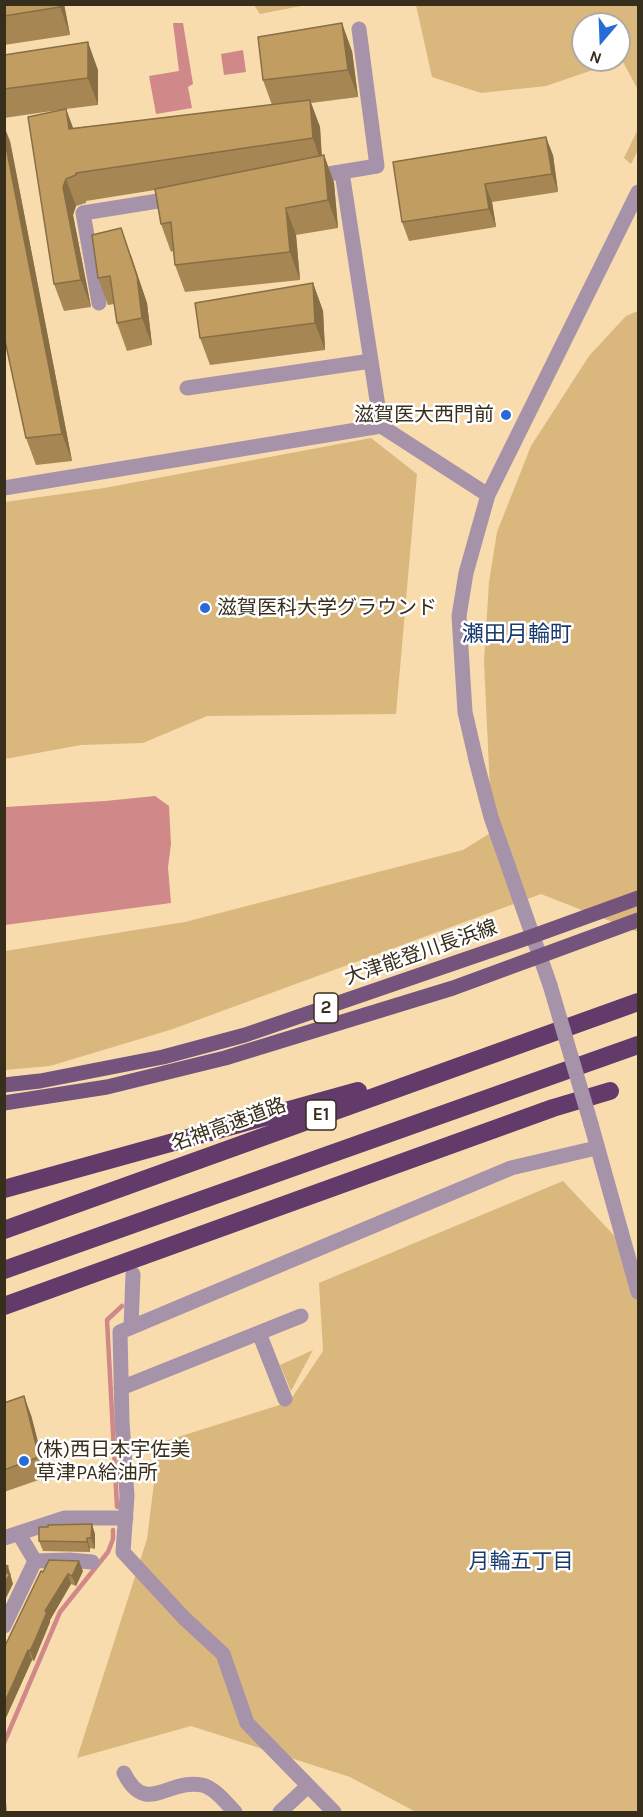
<!DOCTYPE html>
<html>
<head>
<meta charset="utf-8">
<style>
	body { margin:0 }
	#map { position:relative; width:643px; height:1817px; overflow:hidden; background:#f8dcae; font-family:Karla,sans-serif }
	canvas { display:block }
	.frame { position:absolute; inset:0; border:6px solid #382e1c; pointer-events:none }
	.north { position:absolute; left:571px; top:12px; width:60px; height:60px; box-sizing:border-box; background:#fff; border:2px solid #afaba4; border-radius:50%; rotate:199deg; font-size:16px; font-weight:700; line-height:24px; text-align:center; color:#382e1c }
	.north::after { content:''; display:block; margin:auto; width:21px; height:27px; background:#266bd7; clip-path:polygon(50% 0,100% 100%,50% 72%,0 100%) }
</style>
</head>
<body>
<div id="map">
<canvas width="643" height="1817"></canvas>
<div class="frame"></div>
<div class="north">N</div>
</div>
<script>
const ctx = document.querySelector('canvas').getContext('2d');
ctx.lineJoin = 'round';
function paint(path, color) { ctx.fillStyle = color; ctx.fill(path, 'evenodd'); }
function trace(path, color, width, dash) { ctx.strokeStyle = color; ctx.lineWidth = width; ctx.lineCap = dash ? 'butt' : 'round'; ctx.setLineDash(dash || []); ctx.stroke(path); }
function drawText(font, color, halo, rows, align = 'center') {
  ctx.font = font + ' Karla,"Noto Sans JP",sans-serif'; ctx.lineWidth = 5; ctx.setLineDash([]); ctx.textBaseline = 'middle'; ctx.strokeStyle = halo; ctx.fillStyle = color; for (const [text, x, y, turn = 0] of rows) {
    ctx.save(); ctx.translate(x, y); ctx.rotate((+turn || 0) * Math.PI / 180); ctx.textAlign = isNaN(turn) ? turn : align; if (halo) ctx.strokeText(text, 0, 0); ctx.fillText(text, 0, 0); ctx.restore();
  }
}
const green = new Path2D(`
	M 254,5 L 306,5 L 260,14 Z
	M 416,5 L 638,5 L 638,90 L 622,60 L 546,86 L 481,93 L 432,77 ZM 583,24 L 619,24 L 619,60 L 583,60 Z
	M 638,129 L 638,150 L 631,164 L 624,158 Z
	M 638,311 L 638,932 L 541,894 L 173,1029 L 50,1066 L 5,1070 L 5,951 L 185,922 L 463,850 L 492,832 L 484,662 L 489,582 L 497,532 L 531,446 L 589,356 L 626,316 Z
	M 371,438 L 417,474 L 396,714 L 207,716 L 143,743 L 81,745 L 5,759 L 5,502 L 104,488 Z
	M 563,1181 L 638,1261 L 638,1812 L 416,1812 L 350,1777 L 191,1726 L 77,1758 L 147,1539 L 159,1443 L 289,1402 L 323,1351 L 319,1283 Z
	M 313,1350 L 291,1391 L 280,1365 Z`);
const water = new Path2D(`
	M 173,23 L 183,23 L 193,84 L 188,87 L 192,108 L 156,114 L 149,76 L 179,71 Z
	M 243,50 L 246,72 L 224,75 L 221,54 Z
	M 155,796 L 169,806 L 171,844 L 168,867 L 171,903 L 5,925 L 5,807 L 105,801 Z`);
const stream = new Path2D(`
	M 117,1507 L 107,1320 L 122,1306
	M 4,1743 L 60,1612 L 108,1552 L 113,1539 L 113,1530
	M 4,1803 L 5,1812`);
const minor = new Path2D(`
	M 342,172 L 381,426
	M 310,177 L 377,166 L 359,29
	M 99,303 L 83,213 L 177,198
	M 187,388 L 371,361
	M 4,488 L 381,426 L 488,495
	M 550,985 L 491,817 L 477,764 L 465,712 L 459,616 L 466,573 L 488,495 L 638,192
	M 591,1124 L 638,1292
	M 131,1327 L 133,1274
	M 259,1333 L 285,1399
	M 121,1388 L 301,1316
	M 19,1534 L 35,1561
	M 4,1538 L 65,1518 L 126,1518
	M 35,1561 L 69,1560 L 92,1562
	M 4,1626 L 35,1561
	M 124,1773 C 146,1817 168,1778 202,1785 C 215,1788 226,1803 235,1812
	M 280,1812 L 308,1786
	M 334,1812 L 247,1723 L 223,1654 L 184,1618 L 123,1552 L 127,1496 L 122,1421 L 120,1332 L 511,1168 L 596,1148`);
const major = new Path2D(`
	M 4,1085 L 40,1081 L 163,1057 L 245,1035 L 533,936 L 638,898
	M 4,1103 L 107,1087 L 225,1058 L 453,988 L 638,920`);
const highway = new Path2D(`
	M 4,1189 L 358,1091
	M 4,1230 L 638,1002
	M 4,1270 L 638,1045
	M 4,1306 L 553,1108 L 610,1091`);
const minorBridge = new Path2D(`
	M 550,985 L 591,1124`);
const wall = new Path2D(`
	M 4,4 L 64,4 L 70,35 L 4,45 Z
	M 352,51 L 358,97 L 311,103 L 320,127 L 322,156 L 324,155 L 334,183 L 338,228 L 296,235 L 300,280 L 185,292 L 175,265 L 173,251 L 171,252 L 161,224 L 155,190 L 86,201 L 86,203 L 76,206 L 73,215 L 91,307 L 64,311 L 54,284 L 59,110 L 4,118 L 4,55 L 98,70 L 98,105 L 66,109 L 73,128 L 272,105 L 263,80 Z
	M 10,141 L 72,461 L 36,465 L 26,438 Z
	M 553,155 L 558,192 L 492,202 L 496,227 L 409,241 L 402,222 L 393,162 Z
	M 131,255 L 147,303 L 152,345 L 127,351 L 117,323 L 114,304 L 108,305 L 98,278 Z
	M 313,283 L 323,311 L 325,350 L 210,365 L 200,338 Z
	M 4,1403 L 31,1415 L 47,1477 L 4,1492 Z
	M 95,1534 L 95,1549 L 90,1548 L 90,1552 L 43,1551 L 39,1541 Z
	M 83,1571 L 76,1586 L 71,1584 L 50,1620 L 50,1622 L 39,1648 L 34,1661 L 32,1660 L 4,1722 L 43,1572 Z`);
const shadedWall = new Path2D(`
	M 60,4 L 64,4 L 70,35 L 60,7 Z
	M 342,23 L 352,51 L 358,97 L 348,70 Z
	M 88,42 L 98,70 L 98,105 L 88,78 Z
	M 310,100 L 320,127 L 322,165 L 313,138 Z
	M 66,109 L 76,136 L 69,129 Z
	M 4,126 L 10,141 L 72,461 L 62,434 L 4,136 Z
	M 546,137 L 553,155 L 558,192 L 552,174 Z
	M 324,155 L 334,183 L 338,228 L 328,200 Z
	M 66,179 L 76,206 L 73,215 L 91,307 L 81,280 L 63,187 Z
	M 485,184 L 492,202 L 496,227 L 489,209 Z
	M 286,208 L 296,235 L 300,280 L 290,252 Z
	M 121,228 L 147,303 L 152,345 L 142,318 Z
	M 313,283 L 323,311 L 325,350 L 315,323 Z
	M 24,1396 L 31,1415 L 47,1477 L 39,1457 Z
	M 92,1524 L 95,1534 L 95,1549 L 91,1538 Z
	M 87,1538 L 90,1548 L 90,1552 L 87,1542 Z
	M 79,1561 L 83,1571 L 76,1586 L 72,1576 Z
	M 8,1566 L 13,1584 L 4,1602 L 5,1572 Z
	M 68,1574 L 71,1584 L 50,1620 L 50,1622 L 34,1661 L 30,1651 L 45,1611 Z
	M 28,1650 L 32,1660 L 4,1722 L 4,1704 Z`);
const building = new Path2D(`
	M 4,4 L 60,4 L 60,7 L 4,16 Z
	M 342,23 L 348,70 L 263,80 L 258,37 Z
	M 88,42 L 88,78 L 4,89 L 4,55 Z
	M 310,100 L 313,138 L 76,173 L 76,175 L 66,179 L 63,187 L 81,280 L 54,284 L 28,117 L 66,109 L 69,129 Z
	M 4,136 L 62,434 L 26,438 L 4,336 Z
	M 546,137 L 552,174 L 485,184 L 489,209 L 402,222 L 393,162 Z
	M 324,155 L 328,200 L 286,208 L 290,252 L 175,265 L 171,222 L 161,224 L 155,189 Z
	M 121,228 L 137,276 L 142,318 L 117,323 L 110,276 L 98,278 L 92,235 Z
	M 313,283 L 315,323 L 200,338 L 195,303 Z
	M 24,1396 L 39,1457 L 4,1470 L 4,1403 Z
	M 92,1524 L 91,1538 L 87,1538 L 87,1542 L 39,1541 L 39,1527 L 48,1527 L 48,1525 Z
	M 49,1560 L 79,1561 L 72,1576 L 68,1574 L 45,1611 L 47,1612 L 36,1638 L 30,1651 L 28,1650 L 4,1704 L 4,1648 L 41,1571 L 43,1572 Z
	M 4,1565 L 8,1566 L 5,1572 L 10,1574 L 4,1584 Z`);
const markers = [
	[506,415,6,"#266bd7"],
	[205,608,6,"#266bd7"],
	[24,1461,6,"#266bd7"]
];
const shields = [
	[326,1008,24],
	[321,1115,30]
];
const shieldNames = [
	["2",326,1008],
	["E1",321,1115]
];
const poiNames = [
	["滋賀医大西門前",494,415,"right"],
	["滋賀医科大学グラウンド",217,608],
	["(株)西日本宇佐美",36,1450],
	["草津PA給油所",36,1473]
];
const streetNames = [
	["大津能登川長浜線",421,953,-19],
	["名神高速道路",229,1125,-20]
];
const neighbourhoodNames = [
	["月輪五丁目",521,1562]
];
const quarterNames = [
	["瀬田月輪町",517,635]
];
paint(green, '#dab77d');
paint(water, '#d18888');
trace(stream, '#d18888', 4.5);
trace(minor, '#a693aa', 15);
trace(major, '#74537c', 15);
trace(highway, '#623b6b', 18);
trace(minorBridge, '#a693aa', 15);
paint(wall, '#a68753');
paint(shadedWall, '#876e44');
paint(building, '#c19d61');
trace(building, '#876e44', 1.5);
for (const [x, y, r, color] of markers) { const dot = new Path2D(); dot.arc(x, y, r, 0, 2 * Math.PI); ctx.fillStyle = color; ctx.fill(dot); trace(dot, '#fff', 2); }
for (const [x, y, w] of shields) { const box = new Path2D(); box.roundRect(x - w / 2, y - 15, w, 30, 4.5); ctx.fillStyle = '#fff'; ctx.fill(box); trace(box, '#382e1c', 1.5); }
drawText('bold 18px', '#382e1c', null, shieldNames);
drawText('20px', '#382e1c', '#fff', poiNames, 'left');
drawText('20px', '#382e1c', '#fff', streetNames);
drawText('21px', '#193a6f', '#fff', neighbourhoodNames);
drawText('22px', '#193a6f', '#fff', quarterNames);
</script>
</body>
</html>
